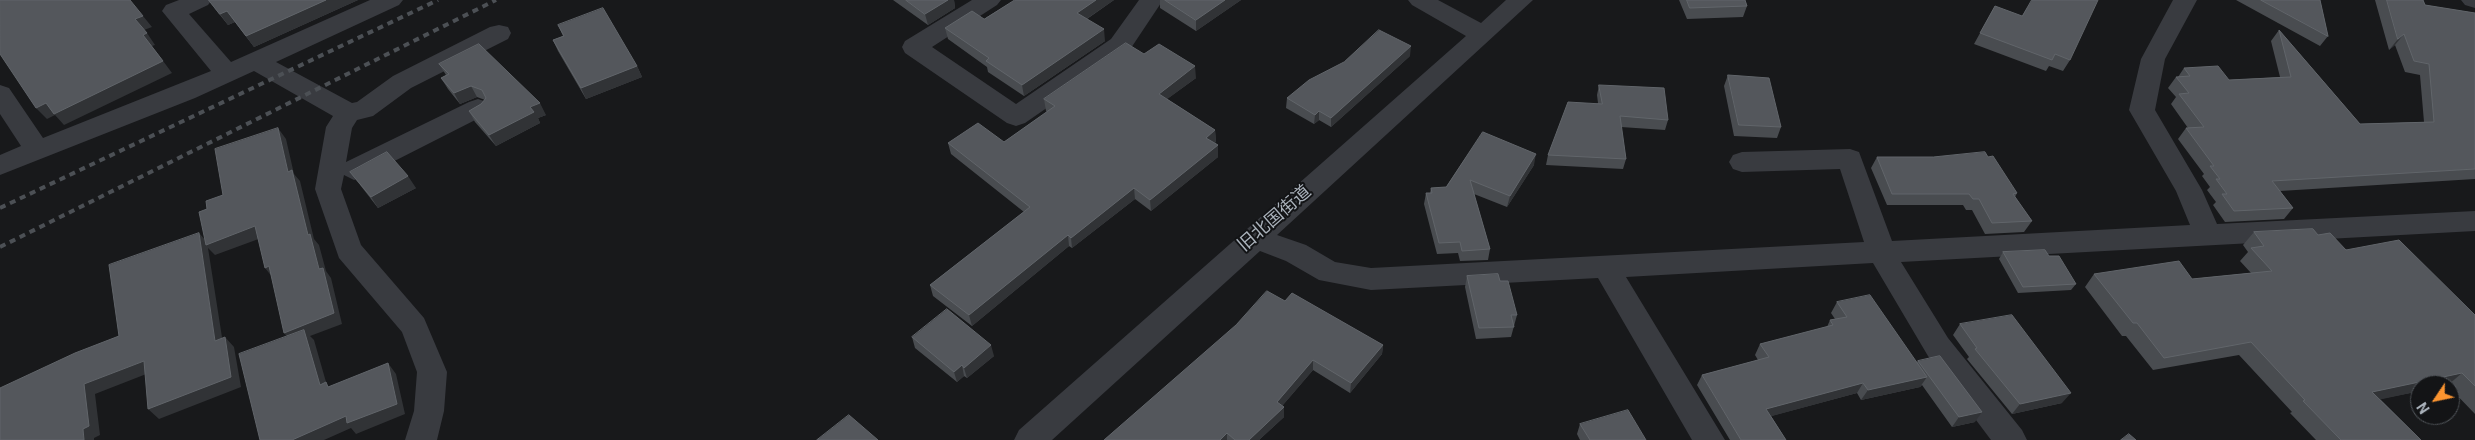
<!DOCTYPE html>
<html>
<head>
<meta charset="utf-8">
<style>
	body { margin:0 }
	#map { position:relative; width:2475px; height:440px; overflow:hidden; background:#18191b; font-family:Roboto,sans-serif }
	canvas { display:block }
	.north { position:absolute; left:2410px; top:375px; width:50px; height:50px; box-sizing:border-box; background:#131416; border:1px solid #4f5358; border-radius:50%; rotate:236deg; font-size:14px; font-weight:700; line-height:20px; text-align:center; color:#aab2bb }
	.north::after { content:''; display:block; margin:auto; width:18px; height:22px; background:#fb9430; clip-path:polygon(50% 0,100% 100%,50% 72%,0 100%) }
</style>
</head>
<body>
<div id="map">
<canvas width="2475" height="440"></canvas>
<div class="north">N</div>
</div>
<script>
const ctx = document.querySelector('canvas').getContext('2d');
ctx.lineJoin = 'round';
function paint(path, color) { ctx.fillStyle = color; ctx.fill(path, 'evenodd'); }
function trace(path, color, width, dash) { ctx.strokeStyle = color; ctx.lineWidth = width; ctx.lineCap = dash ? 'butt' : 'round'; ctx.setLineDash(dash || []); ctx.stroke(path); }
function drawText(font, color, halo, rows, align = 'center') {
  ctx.font = font + ' Roboto,"Noto Sans JP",sans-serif'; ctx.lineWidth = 4; ctx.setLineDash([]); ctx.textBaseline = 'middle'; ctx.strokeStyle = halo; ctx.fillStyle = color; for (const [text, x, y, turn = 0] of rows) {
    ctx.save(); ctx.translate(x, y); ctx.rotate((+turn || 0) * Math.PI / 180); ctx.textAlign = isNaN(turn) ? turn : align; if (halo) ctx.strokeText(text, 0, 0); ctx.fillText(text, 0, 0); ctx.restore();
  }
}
const minor = new Path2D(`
	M 179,0 L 212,0 L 208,5 L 189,14 L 231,62 L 370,0 L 403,0 L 399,5 L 276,62 L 352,103 L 357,102 L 393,76 L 490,27 L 499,25 L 508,27 L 511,33 L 508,39 L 411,88 L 373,116 L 357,120 L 352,128 L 346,162 L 469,102 L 478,99 L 487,102 L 491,108 L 487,114 L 363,177 L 354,180 L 344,175 L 341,189 L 361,245 L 424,318 L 447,372 L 444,411 L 437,440 L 405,440 L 414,411 L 417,372 L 402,332 L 339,258 L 315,189 L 326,127 L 333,116 L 254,71 L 195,98 L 0,175 L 0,155 L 21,146 L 0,114 L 0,85 L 9,88 L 43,138 L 211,71 L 162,11 L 166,5 Z
	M 972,0 L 1001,0 L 997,5 L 932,47 L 1016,104 L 1111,39 L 1139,0 L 1163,0 L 1129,51 L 1025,123 L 1016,126 L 1007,123 L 905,53 L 902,47 L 905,41 Z
	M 1408,0 L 1438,0 L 1481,23 L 1506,0 L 1533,0 L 1277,235 L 1306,245 L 1335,262 L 1371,268 L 1864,242 L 1840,169 L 1742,172 L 1733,169 L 1729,162 L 1733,155 L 1742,152 L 1850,149 L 1859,152 L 1892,241 L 2190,225 L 2176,191 L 2129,110 L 2141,59 L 2173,0 L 2197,0 L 2165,59 L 2155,110 L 2202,190 L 2217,224 L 2475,211 L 2475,231 L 1901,262 L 1948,338 L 2022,430 L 2027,440 L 1991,440 L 1928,356 L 1873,263 L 1626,277 L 1725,440 L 1692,440 L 1598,278 L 1371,290 L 1319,280 L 1286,261 L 1260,251 L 1052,440 L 1014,440 L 1019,430 L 1466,36 L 1412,5 Z
	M 2461,0 L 2475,0 L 2475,8 L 2465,5 Z`);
const rail = new Path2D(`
	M 0,208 L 438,0
	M 0,247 L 496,0`);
const wall = new Path2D(`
	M 208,0 L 358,0 L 254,47 L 235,22 L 228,25 Z
	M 893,0 L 954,0 L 955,8 L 928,25 Z
	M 1015,0 L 1114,0 L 1087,19 L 1105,41 L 1024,96 L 988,72 L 987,67 L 948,39 L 945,28 L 984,19 Z
	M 1160,0 L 1241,0 L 1196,31 L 1160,8 Z
	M 1679,0 L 1745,0 L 1747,6 L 1743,17 L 1687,19 Z
	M 2236,0 L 2320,0 L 2328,36 L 2320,46 Z
	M 2375,0 L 2423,0 L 2425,5 L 2475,13 L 2475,179 L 2280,191 L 2293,208 L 2284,219 L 2225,222 L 2213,205 L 2216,202 L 2207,190 L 2210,187 L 2202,176 L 2204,174 L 2178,139 L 2186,128 L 2188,128 L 2171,104 L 2176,97 L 2168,88 L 2176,77 L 2178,77 L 2184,68 L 2229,80 L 2280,77 L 2271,41 L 2279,30 L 2360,124 L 2424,122 L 2420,75 L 2405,72 L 2395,45 L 2389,50 Z
	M 1995,6 L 2070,60 L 2063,71 L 2049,66 L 2046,71 L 1974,44 Z
	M 558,25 L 637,66 L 642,77 L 586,99 L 558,51 L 553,40 L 563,36 Z
	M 1144,54 L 1196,78 L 1167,99 L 1215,130 L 1216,142 L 1214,143 L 1218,145 L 1218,157 L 1151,211 L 1135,199 L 1072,248 L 1069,246 L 972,326 L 933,296 L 930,285 L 1024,212 L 951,154 L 948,143 L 1004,142 L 1047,112 L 1046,111 L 1044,99 Z
	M 1410,56 L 1331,127 L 1319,120 L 1314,124 L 1286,108 L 1287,98 Z
	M 439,64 L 546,115 L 538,118 L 540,123 L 496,146 L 475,122 L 469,111 L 481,104 L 485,100 L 477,97 L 460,104 L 448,89 L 441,78 L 446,75 Z
	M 1728,75 L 1781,127 L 1777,138 L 1734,136 L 1724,86 Z
	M 1599,85 L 1668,120 L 1665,130 L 1621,127 L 1626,159 L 1623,169 L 1546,165 L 1548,155 L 1598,103 L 1597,95 Z
	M 1483,132 L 1534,165 L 1507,207 L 1474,194 L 1490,249 L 1488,260 L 1460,261 L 1458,253 L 1437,254 L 1424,204 L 1426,193 L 1430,193 L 1431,188 L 1446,187 Z
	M 1877,157 L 1988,157 L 2017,193 L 2015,197 L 2032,221 L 2024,232 L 1985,234 L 1972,210 L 1966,210 L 1963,205 L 1887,205 L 1871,168 Z
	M 350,172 L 416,188 L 378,208 Z
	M 2254,232 L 2318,235 L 2475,315 L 2475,414 L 2450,388 L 2450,385 L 2420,385 L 2420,391 L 2380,399 L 2421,440 L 2316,440 L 2290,413 L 2292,412 L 2239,355 L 2153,370 L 2126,336 L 2122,336 L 2085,287 L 2094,274 L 2192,279 L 2251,273 L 2240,261 L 2248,252 L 2243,245 Z
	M 2003,252 L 2049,256 L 2076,284 L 2071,290 L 2018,293 L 1999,259 Z
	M 1467,276 L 1500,281 L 1517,315 L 1511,337 L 1476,339 L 1465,287 Z
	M 1285,301 L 1383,345 L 1382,354 L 1350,393 L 1313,370 L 1282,406 L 1284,407 L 1284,417 L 1259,440 L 1104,440 Z
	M 1837,302 L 1917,362 L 1918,361 L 1975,422 L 1952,427 L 1922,385 L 1920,387 L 1861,400 L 1857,393 L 1771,416 L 1786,440 L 1730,440 L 1697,385 L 1702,375 L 1758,360 L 1755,355 L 1760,344 L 1827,327 L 1830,320 L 1835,319 L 1831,313 Z
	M 1960,324 L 2062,403 L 2012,414 L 1967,359 L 1969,357 L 1953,335 Z
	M 912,337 L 994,356 L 967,378 L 964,376 L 957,382 L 915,348 Z
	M 1580,424 L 1646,440 L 1580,440 L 1577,434 Z`);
const shadedWall = new Path2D(`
	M 326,0 L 358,0 L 254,47 L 246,36 Z
	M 948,0 L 954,0 L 955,8 L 928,25 L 925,14 Z
	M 1096,0 L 1114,0 L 1079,24 L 1077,13 Z
	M 1225,0 L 1241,0 L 1196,31 L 1196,20 Z
	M 227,11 L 235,22 L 228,25 L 220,14 Z
	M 143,16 L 152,27 L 144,30 L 135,19 Z
	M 1104,29 L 1105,41 L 1024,96 L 1022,85 Z
	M 147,33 L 155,45 L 152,46 L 172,73 L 64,125 L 55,115 L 47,119 L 36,108 L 143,35 Z
	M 2404,34 L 2395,45 L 2389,50 L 2398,39 Z
	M 1411,46 L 1410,56 L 1331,127 L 1331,118 Z
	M 637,66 L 642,77 L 586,99 L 581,88 Z
	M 1195,66 L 1196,78 L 1159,105 L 1159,94 Z
	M 471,86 L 477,97 L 460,104 L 454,93 Z
	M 540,103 L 546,115 L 538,118 L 540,123 L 496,146 L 489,135 L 530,107 Z
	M 1319,111 L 1319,120 L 1314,124 L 1315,115 Z
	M 278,128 L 286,139 L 294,174 L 300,181 L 314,239 L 319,245 L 326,271 L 331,278 L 342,324 L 310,336 L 314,340 L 330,396 L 320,385 L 293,343 L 284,333 L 319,269 L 308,235 L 288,172 Z
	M 1215,130 L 1216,142 L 1206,149 L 1206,138 Z
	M 1218,145 L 1218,157 L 1151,211 L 1150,200 Z
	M 1536,154 L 1534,165 L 1507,207 L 1510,196 Z
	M 408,176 L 416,188 L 378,208 L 371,197 Z
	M 1134,188 L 1135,199 L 1072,248 L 1071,238 Z
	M 255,226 L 264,237 L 215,255 L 208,248 L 224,350 L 215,341 L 199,233 L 208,243 Z
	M 1068,235 L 1069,246 L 972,326 L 969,315 Z
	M 269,266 L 273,278 L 265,268 Z
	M 225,337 L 234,347 L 241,387 L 159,419 L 148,409 Z
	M 991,345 L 994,356 L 967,378 L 964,368 Z
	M 1383,345 L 1382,354 L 1350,393 L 1351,383 Z
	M 1313,360 L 1313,370 L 1277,412 L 1277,402 Z
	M 144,361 L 154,371 L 95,394 L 100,435 L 94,438 L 94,440 L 84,440 L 83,429 L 84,384 Z
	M 388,363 L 396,374 L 405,414 L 356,434 L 351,428 L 324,440 L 292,440 Z
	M 962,365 L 964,376 L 957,382 L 954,372 Z
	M 2462,373 L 2448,385 L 2420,385 L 2420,391 L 2359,404 L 2372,392 Z
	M 1927,377 L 1920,387 L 1861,400 L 1868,390 Z
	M 1863,383 L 1857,393 L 1761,419 L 1766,409 Z
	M 2071,393 L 2062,403 L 2012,414 L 2020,404 Z
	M 1284,407 L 1284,417 L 1259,440 L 1249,440 Z
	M 1982,412 L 1975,422 L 1952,427 L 1959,417 Z
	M 1227,433 L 1227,440 L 1220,440 Z`);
const building = new Path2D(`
	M 0,0 L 130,0 L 143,16 L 135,19 L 147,33 L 143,35 L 163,61 L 54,114 L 46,103 L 36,108 L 0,54 Z
	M 209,0 L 326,0 L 246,36 L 227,11 L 220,14 Z
	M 906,0 L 948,0 L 925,14 Z
	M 1015,0 L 1096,0 L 1077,13 L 1104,29 L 1022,85 L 986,61 L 989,58 L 945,28 L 972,11 L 984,19 Z
	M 1165,0 L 1225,0 L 1196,20 Z
	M 1687,0 L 1745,0 L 1747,6 L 1690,8 Z
	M 2032,0 L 2098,0 L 2070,60 L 2055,54 L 2052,60 L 1980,33 L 1995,6 L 2022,16 Z
	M 2261,0 L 2320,0 L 2328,36 Z
	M 2387,0 L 2423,0 L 2425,5 L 2475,13 L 2475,169 L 2272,181 L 2293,208 L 2234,211 L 2222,194 L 2227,194 L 2216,179 L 2220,179 L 2210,166 L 2214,166 L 2186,128 L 2204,127 L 2179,94 L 2189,93 L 2176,77 L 2190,76 L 2184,68 L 2218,66 L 2229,80 L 2291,77 L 2279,30 L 2360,124 L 2434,122 L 2429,64 L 2414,61 L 2404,34 L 2398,39 Z
	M 603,8 L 637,66 L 581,88 L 553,40 L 564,36 L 558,25 Z
	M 1379,30 L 1411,46 L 1331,118 L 1319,111 L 1315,115 L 1287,98 L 1309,80 L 1344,62 Z
	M 1126,43 L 1144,54 L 1159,44 L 1195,66 L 1159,94 L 1215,130 L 1206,138 L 1218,145 L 1150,200 L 1134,188 L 1071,238 L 1068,235 L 969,315 L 930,285 L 1030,207 L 948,143 L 978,123 L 1004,142 L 1055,106 L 1044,99 Z
	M 479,44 L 540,103 L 530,107 L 534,112 L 489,135 L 469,111 L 481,104 L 486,98 L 482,90 L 471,86 L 454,93 L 441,78 L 449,74 L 439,64 Z
	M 1728,75 L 1769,78 L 1781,127 L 1739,125 Z
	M 1599,85 L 1664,88 L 1668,120 L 1620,116 L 1626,159 L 1548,155 L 1568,102 L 1602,104 Z
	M 278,128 L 288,172 L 292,170 L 308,235 L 310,234 L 319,269 L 323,268 L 334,313 L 284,333 L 269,266 L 265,268 L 255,226 L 206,245 L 199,212 L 207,209 L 206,201 L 223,195 L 215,149 Z
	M 1483,132 L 1536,154 L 1510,196 L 1470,180 L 1490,249 L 1462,251 L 1460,242 L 1439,243 L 1426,193 L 1432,193 L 1431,188 L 1446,187 Z
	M 387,152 L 408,176 L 371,197 L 350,172 Z
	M 1985,152 L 1988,157 L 1993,156 L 2017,193 L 2013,194 L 2032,221 L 1992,223 L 1979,199 L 1973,199 L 1969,194 L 1892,194 L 1877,157 L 1933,157 Z
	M 2313,229 L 2318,235 L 2330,233 L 2346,250 L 2399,240 L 2475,315 L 2475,386 L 2462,373 L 2372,392 L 2421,440 L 2341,440 L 2303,401 L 2305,400 L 2251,342 L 2164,358 L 2137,323 L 2133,323 L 2094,274 L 2179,261 L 2192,279 L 2272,271 L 2251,248 L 2264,246 L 2254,232 Z
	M 199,233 L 215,341 L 225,337 L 231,377 L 148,409 L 144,361 L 84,384 L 89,426 L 83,429 L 84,440 L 0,440 L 0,388 L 75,353 L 119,336 L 109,265 Z
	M 2045,250 L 2049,256 L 2059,256 L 2076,284 L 2023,287 L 2003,252 Z
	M 1498,274 L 1500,281 L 1508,281 L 1517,315 L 1511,315 L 1514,327 L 1479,328 L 1467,276 Z
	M 1267,291 L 1285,301 L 1292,293 L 1383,345 L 1351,383 L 1313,360 L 1277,402 L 1284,407 L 1249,440 L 1235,440 L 1227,433 L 1220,440 L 1104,440 L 1236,325 Z
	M 1870,295 L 1927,377 L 1868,390 L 1863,383 L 1766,409 L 1786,440 L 1741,440 L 1702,375 L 1769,357 L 1760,344 L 1833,325 L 1830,320 L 1847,317 L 1837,302 Z
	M 947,309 L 991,345 L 964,368 L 962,365 L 954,372 L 912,337 Z
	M 2012,315 L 2071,393 L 2020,404 L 1975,349 L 1977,348 L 1960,324 Z
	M 304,330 L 320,385 L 326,382 L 328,387 L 388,363 L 397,404 L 347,423 L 346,416 L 292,440 L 260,440 L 239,354 Z
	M 1940,356 L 1982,412 L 1959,417 L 1918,361 Z
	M 1628,410 L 1646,440 L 1590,440 L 1580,424 Z
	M 849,415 L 878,440 L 817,440 Z
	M 2129,434 L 2136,440 L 2121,440 Z`);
const streetNames = [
	["旧北国街道",1275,219,-41]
];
paint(minor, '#393b40');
trace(rail, '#4c5055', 4, [6, 5]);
paint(wall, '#494c50');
paint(shadedWall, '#313336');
paint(building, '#54575c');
trace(building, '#61656a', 1);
drawText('18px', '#aab2bb', '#131416', streetNames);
</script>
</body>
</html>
